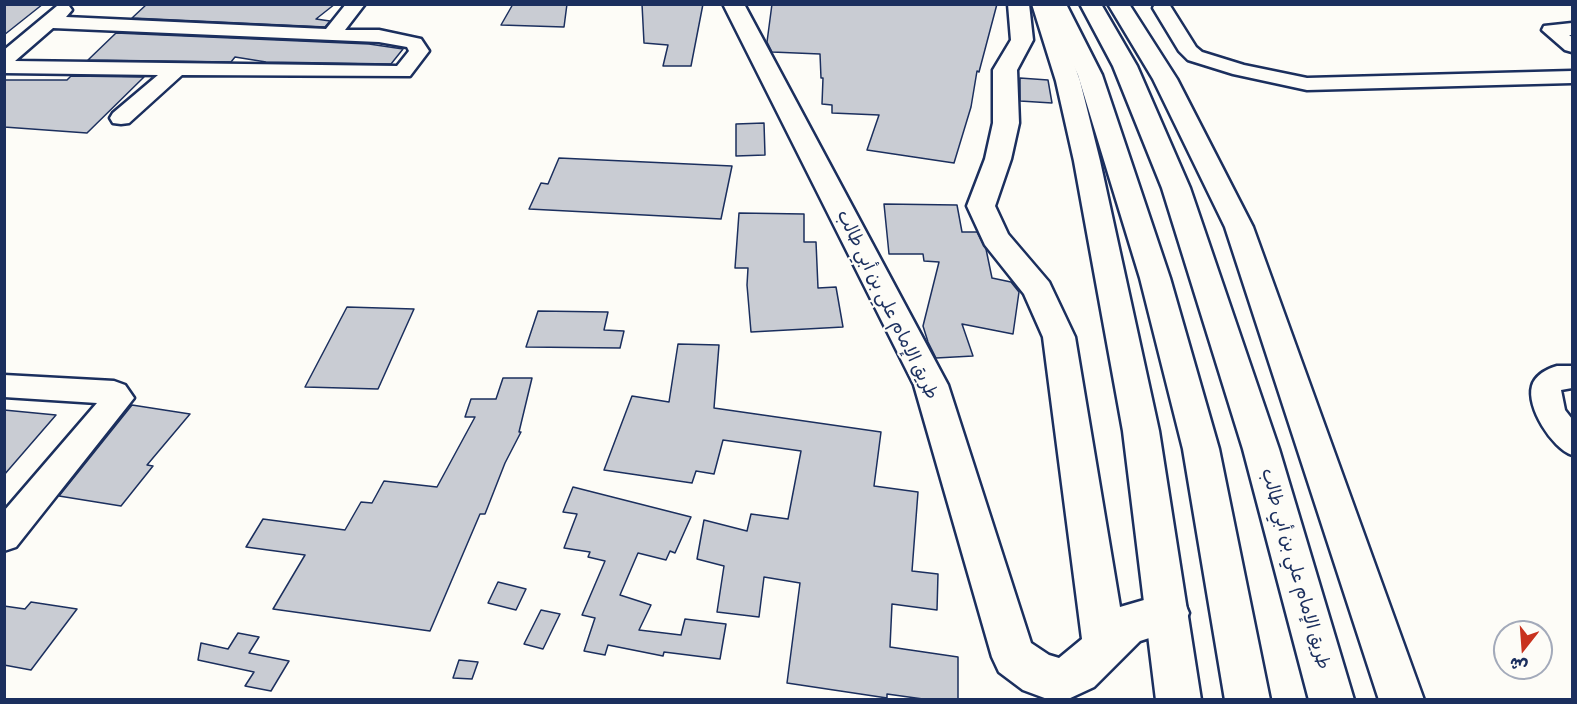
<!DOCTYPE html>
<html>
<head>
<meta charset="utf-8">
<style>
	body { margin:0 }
	#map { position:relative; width:1577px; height:704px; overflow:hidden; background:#fdfcf7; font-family:"Patrick Hand","Playpen Sans Arabic",sans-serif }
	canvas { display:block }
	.frame { position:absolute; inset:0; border:6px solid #1b2f5e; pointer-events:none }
	.north { position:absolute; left:1493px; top:620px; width:60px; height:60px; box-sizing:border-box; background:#fdfcf7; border:2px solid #a3aaba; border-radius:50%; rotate:197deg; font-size:16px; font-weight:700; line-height:24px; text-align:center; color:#1b2f5e }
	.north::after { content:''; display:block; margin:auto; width:21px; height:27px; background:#c8321e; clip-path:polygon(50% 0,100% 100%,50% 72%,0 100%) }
</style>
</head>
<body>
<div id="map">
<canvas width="1577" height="704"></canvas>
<div class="frame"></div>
<div class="north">ش</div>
</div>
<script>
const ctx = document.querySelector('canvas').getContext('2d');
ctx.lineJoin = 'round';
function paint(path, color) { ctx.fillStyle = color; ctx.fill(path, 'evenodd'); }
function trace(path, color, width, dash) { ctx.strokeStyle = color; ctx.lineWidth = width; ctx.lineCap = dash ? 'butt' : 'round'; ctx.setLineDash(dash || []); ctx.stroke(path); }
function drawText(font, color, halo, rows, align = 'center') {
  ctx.font = font + ' "Patrick Hand","Playpen Sans Arabic",sans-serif'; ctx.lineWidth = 4.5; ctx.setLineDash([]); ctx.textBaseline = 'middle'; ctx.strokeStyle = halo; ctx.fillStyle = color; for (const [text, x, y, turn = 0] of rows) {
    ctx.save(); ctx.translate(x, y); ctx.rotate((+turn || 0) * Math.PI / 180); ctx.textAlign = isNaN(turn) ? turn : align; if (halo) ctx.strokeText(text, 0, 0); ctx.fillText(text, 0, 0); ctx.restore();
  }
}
const building = new Path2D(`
	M 4,4 L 43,4 L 4,35 Z
	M 147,4 L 335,4 L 316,19 L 330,21 L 325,27 L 132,18 Z
	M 513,4 L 567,4 L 564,27 L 501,25 Z
	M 642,4 L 703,4 L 691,66 L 663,66 L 668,45 L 644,43 Z
	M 772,4 L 997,4 L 979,72 L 977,71 L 971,107 L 954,163 L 867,150 L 879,115 L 832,113 L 832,105 L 822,104 L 823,78 L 821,78 L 820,54 L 772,52 L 767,42 Z
	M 116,33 L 369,44 L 403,49 L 391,64 L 266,62 L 235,57 L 231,62 L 88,60 Z
	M 71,76 L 144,77 L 87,133 L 4,127 L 4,80 L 67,80 Z
	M 1020,78 L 1048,80 L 1052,103 L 1020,101 Z
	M 764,123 L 765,155 L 736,156 L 736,124 Z
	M 559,158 L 732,166 L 721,219 L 529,209 L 541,183 L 548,184 Z
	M 884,204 L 957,205 L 962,232 L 977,232 L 986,249 L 992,278 L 1011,282 L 1019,292 L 1013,334 L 962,324 L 973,356 L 936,358 L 928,342 L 923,326 L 939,262 L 924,261 L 923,254 L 889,254 Z
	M 739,213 L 804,214 L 804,242 L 816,242 L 818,288 L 836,287 L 843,327 L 751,332 L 747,285 L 748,268 L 735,268 Z
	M 347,307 L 414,309 L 378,389 L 305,387 Z
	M 538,311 L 608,312 L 604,330 L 624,331 L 620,348 L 526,347 Z
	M 678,344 L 719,345 L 714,408 L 881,432 L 874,486 L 918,492 L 912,571 L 938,574 L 937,610 L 892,604 L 890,647 L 958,657 L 958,699 L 923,699 L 887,694 L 887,698 L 787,683 L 800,583 L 764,577 L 759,617 L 717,612 L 724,566 L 697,559 L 704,520 L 747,531 L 751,514 L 788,519 L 801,451 L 723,440 L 714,474 L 696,471 L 692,483 L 604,470 L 632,396 L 669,402 Z
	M 503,378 L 532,378 L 519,432 L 521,432 L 505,463 L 485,514 L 480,514 L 430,631 L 273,609 L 305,555 L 246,547 L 263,519 L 345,530 L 361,502 L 372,503 L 384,481 L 437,487 L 475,417 L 465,417 L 471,399 L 496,399 Z
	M 132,405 L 190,414 L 147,465 L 153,466 L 121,506 L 59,496 Z
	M 4,410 L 56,415 L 4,475 Z
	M 573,487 L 691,517 L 675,553 L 670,551 L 666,560 L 638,553 L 620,595 L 651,605 L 639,630 L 681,635 L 685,619 L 726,624 L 720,659 L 664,652 L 663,656 L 608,645 L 605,655 L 584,651 L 595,618 L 582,615 L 605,561 L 588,557 L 590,552 L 564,548 L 577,514 L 563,512 Z
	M 498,582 L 526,589 L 516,610 L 488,603 Z
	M 31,602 L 77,609 L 31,670 L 4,665 L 4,606 L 25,609 Z
	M 541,610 L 560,614 L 543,649 L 524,644 Z
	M 238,633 L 259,637 L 249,653 L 289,661 L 271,691 L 245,686 L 254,672 L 198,660 L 201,643 L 228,649 Z
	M 459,660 L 478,662 L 472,679 L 453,678 Z`);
const minor = new Path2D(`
	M 346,4 L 365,4 L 345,30 L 379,30 L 421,39 L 429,51 L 410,76 L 182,75 L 129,123 L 121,124 L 113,123 L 110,118 L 113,113 L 158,75 L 4,73 L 4,50 L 57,6 L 69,6 L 72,10 L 66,17 L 326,29 ZM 53,28 L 379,42 L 407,47 L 409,51 L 397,66 L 15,61 Z
	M 1155,4 L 1169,4 L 1196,47 L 1202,52 L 1244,65 L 1307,78 L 1572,71 L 1572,83 L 1307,90 L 1233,74 L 1188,60 L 1179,51 L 1153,8 Z
	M 1572,23 L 1572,35 L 1569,35 L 1572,37 L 1572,52 L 1565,50 L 1542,30 L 1544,26 Z
	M 1557,366 L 1572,366 L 1572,388 L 1561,390 L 1565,410 L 1572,419 L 1572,455 C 1552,448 1526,407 1532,386 C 1535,375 1547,369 1557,366 Z
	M 4,375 L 114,381 L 125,385 L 134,398 L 16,547 L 4,551 L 4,511 L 97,403 L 4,397 Z`);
const tertiary = new Path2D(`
	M 723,4 L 744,4 L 948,385 L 1031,643 L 1049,655 L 1059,658 L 1082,639 L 1043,337 L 1024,294 L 985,245 L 967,206 L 985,159 L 993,123 L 993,70 L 1011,40 L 1008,4 L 1029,4 L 1033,40 L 1017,70 L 1019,123 L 1011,159 L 995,206 L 1008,234 L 1049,282 L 1075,337 L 1120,607 L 1168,593 L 1183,599 L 1189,613 L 1183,627 L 1140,641 L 1094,687 L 1066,700 L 1050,700 L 1023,690 L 999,672 L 992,657 L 914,385 Z`);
const secondary = new Path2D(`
	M 1032,4 L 1053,4 L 1080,81 L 1100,161 L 1159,431 L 1201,700 L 1156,700 L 1123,431 L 1074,161 L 1056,81 Z
	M 1108,4 L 1129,4 L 1177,79 L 1253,227 L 1424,700 L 1379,700 L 1225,227 L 1153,79 Z`);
const primary = new Path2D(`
	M 1045,4 L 1066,4 L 1102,75 L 1170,278 L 1219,449 L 1270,700 L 1225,700 L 1183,449 L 1140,278 L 1078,75 Z
	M 1080,4 L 1101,4 L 1137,66 L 1190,188 L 1279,449 L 1354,700 L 1309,700 L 1243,449 L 1162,188 L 1113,66 Z`);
const streetNames = [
	["طريق الإمام علي بن أبي طالب",887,305,64],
	["طريق الإمام علي بن أبي طالب",1295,569,74]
];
paint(building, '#c9ccd3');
trace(building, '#1b2f5e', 1.5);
trace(minor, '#1b2f5e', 5);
trace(tertiary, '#1b2f5e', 5);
trace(secondary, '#1b2f5e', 5);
trace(primary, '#1b2f5e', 5);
paint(minor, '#fdfcf7');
paint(tertiary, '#fdfcf7');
paint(secondary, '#fdfcf7');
paint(primary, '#fdfcf7');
drawText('18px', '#1b2f5e', '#fdfcf7', streetNames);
</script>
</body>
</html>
